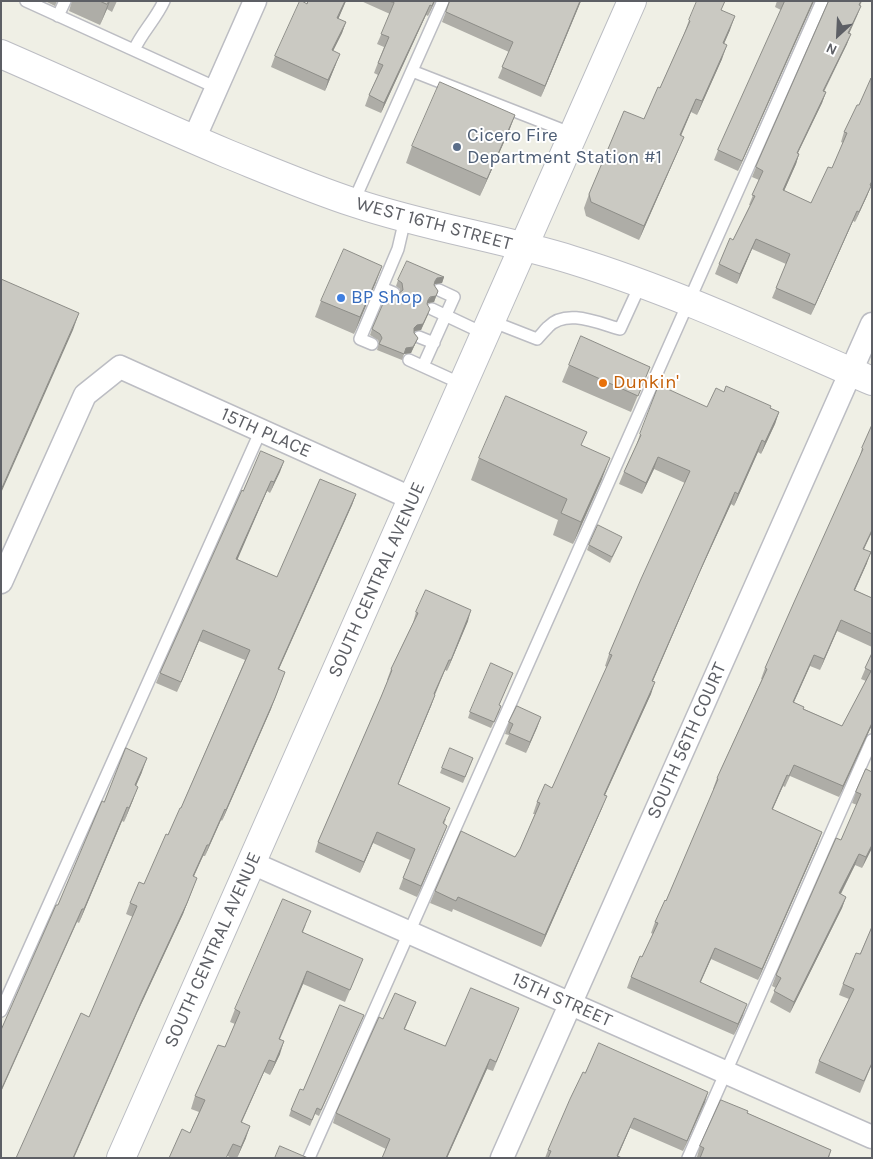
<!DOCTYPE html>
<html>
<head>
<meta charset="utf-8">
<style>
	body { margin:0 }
	#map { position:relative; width:873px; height:1159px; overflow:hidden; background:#efefe5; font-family:Karla,sans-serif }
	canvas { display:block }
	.frame { position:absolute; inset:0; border:2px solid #5d5f65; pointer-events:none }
	.north { position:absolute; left:813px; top:10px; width:50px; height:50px; -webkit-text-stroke:4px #fff; paint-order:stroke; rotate:205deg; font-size:14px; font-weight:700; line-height:20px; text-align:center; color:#5d5f65 }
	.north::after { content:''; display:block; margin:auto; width:18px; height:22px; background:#5d5f65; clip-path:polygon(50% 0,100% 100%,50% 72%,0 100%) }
</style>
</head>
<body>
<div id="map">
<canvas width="873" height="1159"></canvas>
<div class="frame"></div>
<div class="north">N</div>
</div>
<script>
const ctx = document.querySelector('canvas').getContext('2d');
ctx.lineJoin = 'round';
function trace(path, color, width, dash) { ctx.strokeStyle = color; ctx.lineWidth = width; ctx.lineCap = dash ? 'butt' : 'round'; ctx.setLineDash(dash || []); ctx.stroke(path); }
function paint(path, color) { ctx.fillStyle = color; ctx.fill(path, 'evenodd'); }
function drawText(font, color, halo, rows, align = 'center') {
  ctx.font = font + ' Karla,sans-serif'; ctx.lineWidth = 4; ctx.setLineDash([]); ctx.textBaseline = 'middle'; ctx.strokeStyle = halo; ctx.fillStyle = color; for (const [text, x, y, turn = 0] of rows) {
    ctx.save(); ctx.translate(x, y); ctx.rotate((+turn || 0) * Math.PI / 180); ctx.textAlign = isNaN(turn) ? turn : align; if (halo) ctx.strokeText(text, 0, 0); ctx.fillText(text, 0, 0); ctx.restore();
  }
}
const service = new Path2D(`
	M 26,1 L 217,88
	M 58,16 L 65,1
	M 134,50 C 142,32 156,19 164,1
	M 412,71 L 573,134
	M 353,203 L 443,1
	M 382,288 L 394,293
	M 432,309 L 485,334
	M 491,321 L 537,339 C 541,335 544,331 548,327 C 566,308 598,323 620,329 L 641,283
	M 419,337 L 434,343
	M 372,344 L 360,339 L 398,249 L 405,219
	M 409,360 L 464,385
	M 423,366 L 454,297 L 439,290
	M 1,1011 L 261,430
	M 309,1158 L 822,1
	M 688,1158 L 872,740`);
const minor = new Path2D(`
	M 194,139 L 255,1
	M 1,582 L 85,395 L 120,367 L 413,499
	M 252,863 L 872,1137
	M 502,1158 L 872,324`);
const tertiary = new Path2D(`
	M 1,54 C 77,87 152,122 228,154 C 270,171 312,189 355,203 C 426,227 501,238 572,260 C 676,292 773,338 872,381`);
const secondary = new Path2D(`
	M 121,1158 L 632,1`);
const wall = new Path2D(`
	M 45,1 L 57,1 L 55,6 Z
	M 72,1 L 117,1 L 112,12 L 107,9 L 100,25 L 69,11 Z
	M 308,1 L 346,1 L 338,19 L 346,22 L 342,33 L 333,51 L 336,64 L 325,91 L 271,67 L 275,56 Z
	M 361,1 L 435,1 L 428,16 L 426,15 L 381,113 L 365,106 L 369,95 L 378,75 L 374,73 L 384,47 L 377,44 L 390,14 Z
	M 450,1 L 581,1 L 541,97 L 498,78 L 509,52 L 442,22 Z
	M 777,1 L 814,1 L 738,171 L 714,160 L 718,150 L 781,10 L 775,7 Z
	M 829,1 L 862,1 L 849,33 L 847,44 L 824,92 L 826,92 L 822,103 L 798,153 L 799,154 L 796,164 L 784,191 L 811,203 L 832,168 L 843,143 L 841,142 L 844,132 L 859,105 L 872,78 L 872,183 L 867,196 L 855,222 L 853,221 L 811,315 L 772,298 L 786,264 L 752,249 L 737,284 L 715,274 L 719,264 L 733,240 L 750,205 L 749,205 L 759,180 L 752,177 L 756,167 Z
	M 722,10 L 730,30 L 724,44 L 722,59 L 697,115 L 691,112 L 681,136 L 678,151 L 639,240 L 586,216 L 584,208 L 589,194 L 644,119 L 660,88 L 684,34 L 689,20 Z
	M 515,115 L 509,131 L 480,196 L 406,163 L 412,146 Z
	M 444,277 L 442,283 L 435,284 L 434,285 L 438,291 L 434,302 L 428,303 L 427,304 L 428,315 L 421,330 L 415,331 L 414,332 L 418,338 L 411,353 L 404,354 L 402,360 L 377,350 L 379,343 L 378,340 L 370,335 L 372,329 L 397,295 L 400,292 L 400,289 L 396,286 L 398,280 Z
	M 376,282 L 354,334 L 315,317 L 321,301 Z
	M 569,365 L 643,383 L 631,412 L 562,382 Z
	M 724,392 L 770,408 L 779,412 L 775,424 L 761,454 L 758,452 L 734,506 L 731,504 L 698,576 L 653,681 L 651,694 L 605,795 L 602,808 L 541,947 L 453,909 L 452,912 L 430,903 L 435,891 L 515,857 L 520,849 L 535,814 L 533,814 L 537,802 L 552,788 L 607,667 L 605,666 L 609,654 L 685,483 L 654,469 L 642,494 L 619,484 L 624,472 L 636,446 L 640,434 L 707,407 Z
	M 872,425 L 864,549 L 867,563 L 855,590 L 872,598 L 872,647 L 837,631 L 820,670 L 810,666 L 794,702 L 804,709 L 842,726 L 866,681 L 861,679 L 872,653 L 872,725 L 839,797 L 790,776 L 785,787 L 783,786 L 772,810 L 818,843 L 758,980 L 711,959 L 700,982 L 743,1015 L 734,1035 L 627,988 L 631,977 L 642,957 L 653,934 L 651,933 L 655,922 L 666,901 L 714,790 L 713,789 L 717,778 L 762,679 L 761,679 L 765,668 L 859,459 L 862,448 Z
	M 582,445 L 602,479 L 573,544 L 553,535 L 558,520 L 471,480 L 479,458 Z
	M 284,461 L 270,493 L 267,491 L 237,559 L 277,577 L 356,494 L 352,505 L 279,669 L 271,709 L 222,821 L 221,820 L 205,856 L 203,856 L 194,876 L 193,888 L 183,914 L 138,1011 L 133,917 L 126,914 L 130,903 L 144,884 L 181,808 L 245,660 L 199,641 L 177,692 L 156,683 L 160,673 L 243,491 Z
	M 620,542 L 610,563 L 587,550 L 589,545 Z
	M 416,612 L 468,621 L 447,671 L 445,670 L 435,695 L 431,706 L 398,784 L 446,819 L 444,824 L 447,826 L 443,836 L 417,897 L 399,889 L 410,860 L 373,843 L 360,873 L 315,852 L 318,842 L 381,697 L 388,680 L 387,680 L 391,669 L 413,623 Z
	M 500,705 L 499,712 L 491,728 L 468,718 L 470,712 Z
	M 541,717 L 526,753 L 505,744 L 509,735 L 505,734 L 509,722 Z
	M 473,758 L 463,783 L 440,773 L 442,768 Z
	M 142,772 L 136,786 L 133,800 L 124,822 L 122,821 L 79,923 L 77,922 L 104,802 Z
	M 872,772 L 872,848 L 862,868 L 855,865 L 841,894 L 846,897 L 842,908 L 790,1013 L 770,1002 L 776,988 L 772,986 L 776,975 L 841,840 L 857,805 L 852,803 L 856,792 Z
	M 306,924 L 303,932 L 358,971 L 345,1002 L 303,984 L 280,1039 L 280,1054 L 270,1075 L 264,1072 L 242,1122 L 246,1138 L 237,1158 L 231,1158 L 190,1133 L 199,1112 L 191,1109 L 195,1096 L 225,1047 L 235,1024 L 230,1022 L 235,1009 Z
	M 872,927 L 872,1064 L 860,1093 L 815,1073 L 819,1061 L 849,999 L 839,995 L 843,984 L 860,954 Z
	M 416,1002 L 405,1029 L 445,1046 L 519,1008 L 493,1071 L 487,1069 L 447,1158 L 382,1158 L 386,1149 L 333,1123 L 336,1113 L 383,1019 Z
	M 364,1015 L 319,1116 L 315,1114 L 310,1126 L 289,1116 L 291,1110 L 303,1090 Z
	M 585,1073 L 705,1102 L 683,1151 L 630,1128 L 618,1156 L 622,1158 L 545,1158 L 548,1150 Z
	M 747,1113 L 831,1150 L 829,1158 L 699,1158 L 697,1157 L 700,1146 Z`);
const shadedWall = new Path2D(`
	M 109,1 L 110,1 L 107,9 L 100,25 Z
	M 345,1 L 346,1 L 334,29 L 337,18 Z
	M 434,1 L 435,1 L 428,16 Z
	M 580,1 L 581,1 L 541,97 L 545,86 Z
	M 813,1 L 814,1 L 738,171 L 742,161 Z
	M 430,5 L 426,15 L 381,113 L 384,103 Z
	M 861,6 L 857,16 L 845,43 L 848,33 Z
	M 735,16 L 730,30 L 718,57 L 723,43 Z
	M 346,22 L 342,33 L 328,61 L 332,50 Z
	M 851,34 L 847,44 L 819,101 L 823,91 Z
	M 727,45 L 722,59 L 697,115 L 702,101 Z
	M 340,54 L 336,64 L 325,91 L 328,80 Z
	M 826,92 L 822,103 L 793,163 L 797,153 Z
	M 696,99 L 691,112 L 675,149 L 680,135 Z
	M 515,115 L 509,131 L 480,196 L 487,179 Z
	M 684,137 L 678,151 L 639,240 L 644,226 Z
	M 799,154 L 796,164 L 780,200 L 783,190 Z
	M 871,186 L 867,196 L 855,222 L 859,212 Z
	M 857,211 L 853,221 L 811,315 L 815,305 Z
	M 756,239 L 752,249 L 737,284 L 740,274 Z
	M 382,266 L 376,282 L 354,334 L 360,317 Z
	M 444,277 L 442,283 L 435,284 L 432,286 L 435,281 L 437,278 Z
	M 438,291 L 434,302 L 428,303 L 425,305 L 428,300 Z
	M 430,309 L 421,330 L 415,331 L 412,334 L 414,328 Z
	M 79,313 L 73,330 L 1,493 L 1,490 Z
	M 418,338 L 411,353 L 404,354 L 402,360 L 406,348 Z
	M 779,412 L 775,424 L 761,454 L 765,442 Z
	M 762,440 L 758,452 L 734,506 L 738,494 Z
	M 658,457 L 654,469 L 642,494 L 646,483 Z
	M 610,458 L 602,479 L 573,544 L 581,522 Z
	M 284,461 L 280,472 L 270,493 L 274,482 Z
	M 271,481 L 267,491 L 233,570 L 236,559 Z
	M 735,492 L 731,504 L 698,576 L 648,692 L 652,681 L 703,564 Z
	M 356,494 L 352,505 L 274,680 L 278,669 Z
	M 872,530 L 872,532 L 859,560 L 863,549 Z
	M 871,552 L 867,563 L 850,601 L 854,590 Z
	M 471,610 L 468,621 L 447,671 L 451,660 Z
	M 841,620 L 837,631 L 820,670 L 824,659 Z
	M 203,630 L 199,641 L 177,692 L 181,682 Z
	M 814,655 L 810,666 L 789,713 L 793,702 Z
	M 449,660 L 445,670 L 430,705 L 434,694 Z
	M 285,672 L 271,709 L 222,821 L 226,810 Z
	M 655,682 L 651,694 L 600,806 L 604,795 Z
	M 435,695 L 431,706 L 394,795 L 398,784 Z
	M 541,717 L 537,728 L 526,753 L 530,742 Z
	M 872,723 L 872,725 L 839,797 L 843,786 Z
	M 147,758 L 142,772 L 130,799 L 135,785 Z
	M 787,775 L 783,786 L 768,820 L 772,809 Z
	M 138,787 L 133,800 L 124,822 L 129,808 Z
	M 607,796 L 602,808 L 541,947 L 545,935 Z
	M 127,807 L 122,821 L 79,923 L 84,909 Z
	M 225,809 L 221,820 L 205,856 L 209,845 Z
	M 447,826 L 443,836 L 417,897 L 421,886 Z
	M 377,832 L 373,843 L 360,873 L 364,862 Z
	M 822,832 L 818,843 L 758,980 L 762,969 Z
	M 207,845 L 203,856 L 189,887 L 193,876 Z
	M 872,845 L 872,848 L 862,868 L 866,857 Z
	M 859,854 L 855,865 L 835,905 L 839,893 Z
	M 197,878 L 183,914 L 138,1011 L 74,1158 L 73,1158 L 142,1000 Z
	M 846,897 L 842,908 L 790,1013 L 794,1002 Z
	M 82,909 L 77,922 L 1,1092 L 1,1090 Z
	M 715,948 L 711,959 L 696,993 L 700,982 Z
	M 307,971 L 303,984 L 274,1051 L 279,1039 Z
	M 747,1004 L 743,1015 L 734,1035 L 738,1024 Z
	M 284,1041 L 280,1054 L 270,1075 L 275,1062 Z
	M 490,1059 L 487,1069 L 447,1158 L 446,1158 Z
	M 269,1060 L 264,1072 L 236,1134 L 241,1122 Z
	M 708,1092 L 705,1102 L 683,1151 L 687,1141 Z
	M 634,1118 L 630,1128 L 617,1158 L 616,1158 Z
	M 250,1126 L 246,1138 L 237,1158 L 241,1147 Z`);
const building = new Path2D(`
	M 100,1 L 109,1 L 107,4 Z
	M 300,1 L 302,1 L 307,4 L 308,1 L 345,1 L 337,18 L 346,22 L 332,50 L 340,54 L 328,80 L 275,56 Z
	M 389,1 L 434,1 L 432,6 L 430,5 L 384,103 L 369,95 L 383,65 L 378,63 L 389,37 L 381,34 L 394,3 Z
	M 450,1 L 580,1 L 545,86 L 502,67 L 513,42 L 446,12 Z
	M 697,1 L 725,1 L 721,10 L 735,16 L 723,43 L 727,45 L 702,101 L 696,99 L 680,135 L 684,137 L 644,226 L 591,202 L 589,194 L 624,111 L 644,119 L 658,87 L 660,88 L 690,21 L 689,20 Z
	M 785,1 L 813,1 L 742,161 L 718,150 Z
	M 829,1 L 861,1 L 859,5 L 861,6 L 848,33 L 851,34 L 823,91 L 826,92 L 797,153 L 799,154 L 783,190 L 811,203 L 828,167 L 832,168 L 847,133 L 844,132 L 857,105 L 859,105 L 871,78 L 872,181 L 870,185 L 871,186 L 859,212 L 857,211 L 815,305 L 776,288 L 790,254 L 756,239 L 740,274 L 719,264 L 730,238 L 733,240 L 755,196 L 752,195 L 763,171 L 756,167 Z
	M 440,82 L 515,115 L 487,179 L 412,146 Z
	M 344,249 L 382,266 L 360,317 L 321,301 Z
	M 407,261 L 444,277 L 437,278 L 435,281 L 434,285 L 438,291 L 436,296 L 430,297 L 428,300 L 427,304 L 430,309 L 423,324 L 417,325 L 414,328 L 414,333 L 418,338 L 413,347 L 406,348 L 404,354 L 379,344 L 382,338 L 380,334 L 372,329 L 388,292 L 397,295 L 403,290 L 402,283 L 398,280 Z
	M 1,279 L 79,313 L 1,490 Z
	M 581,336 L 650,367 L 638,396 L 569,365 Z
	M 659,385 L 707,407 L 716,388 L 724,392 L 726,386 L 771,406 L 770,408 L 779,412 L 765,442 L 762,440 L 738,494 L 735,492 L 703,564 L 652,681 L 655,682 L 604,795 L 607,796 L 545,935 L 458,897 L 456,901 L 435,891 L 461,831 L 515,857 L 520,849 L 540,803 L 537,802 L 545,784 L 552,788 L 612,655 L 609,654 L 641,579 L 690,471 L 658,457 L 646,483 L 624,472 L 641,435 L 640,434 Z
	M 506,396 L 587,432 L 581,445 L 610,458 L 581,522 L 561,513 L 567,499 L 479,458 Z
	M 872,425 L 872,530 L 863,549 L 871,552 L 854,590 L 872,598 L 872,634 L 841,620 L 824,659 L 814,655 L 793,702 L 804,707 L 803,709 L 842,726 L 871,671 L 865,668 L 872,653 L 872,723 L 843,786 L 794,765 L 789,776 L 787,775 L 772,809 L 822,832 L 762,969 L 715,948 L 700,982 L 747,1004 L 738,1024 L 631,977 L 640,956 L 642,957 L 658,923 L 655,922 L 665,900 L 666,901 L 718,779 L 717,778 L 767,669 L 765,668 L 795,600 L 863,449 L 862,448 Z
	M 261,451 L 284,461 L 274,482 L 271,481 L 236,559 L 277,577 L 320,479 L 356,494 L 278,669 L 285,672 L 275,698 L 226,810 L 225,809 L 209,845 L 207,845 L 193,876 L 197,878 L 187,903 L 142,1000 L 73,1158 L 16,1158 L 81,1013 L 89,1017 L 137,906 L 130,903 L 139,882 L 144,884 L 166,834 L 168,835 L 180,808 L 181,808 L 250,650 L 203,630 L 181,682 L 160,673 L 242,490 L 243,491 Z
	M 598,525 L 622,537 L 612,557 L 589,545 Z
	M 426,590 L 471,610 L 451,660 L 449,660 L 434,694 L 435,695 L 398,784 L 450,808 L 443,823 L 447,826 L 421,886 L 403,878 L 415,849 L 377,832 L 364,862 L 318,842 L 381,697 L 392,670 L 391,669 L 418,613 L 416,612 Z
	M 491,663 L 513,673 L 499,705 L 501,706 L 494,722 L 470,712 Z
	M 517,706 L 541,717 L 530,742 L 509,733 L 513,724 L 509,722 Z
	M 126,748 L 147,758 L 135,785 L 138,787 L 129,808 L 127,807 L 84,909 L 82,909 L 1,1090 L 1,1030 L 56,905 L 58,905 L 102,801 L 104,802 Z
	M 450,748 L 473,758 L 465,777 L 442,768 Z
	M 866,769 L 872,772 L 872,845 L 866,857 L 859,854 L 839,893 L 846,897 L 794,1002 L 774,991 L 781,978 L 776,975 L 836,838 L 841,840 L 861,794 L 856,792 Z
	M 283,899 L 311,911 L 302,932 L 363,959 L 350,990 L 307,971 L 279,1039 L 284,1041 L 275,1062 L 269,1060 L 241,1122 L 250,1126 L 241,1147 L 233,1144 L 226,1158 L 169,1158 L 182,1129 L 190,1133 L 205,1100 L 195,1096 L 218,1045 L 225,1047 L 240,1012 L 235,1009 Z
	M 872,927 L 872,1063 L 864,1081 L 819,1061 L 854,989 L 843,984 L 856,953 L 860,954 Z
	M 471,988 L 519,1008 L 496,1062 L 490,1059 L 446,1158 L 382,1158 L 390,1139 L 336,1113 L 379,1017 L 383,1019 L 395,993 L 416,1002 L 404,1029 L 445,1046 Z
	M 340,1005 L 364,1015 L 321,1110 L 317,1108 L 312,1120 L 291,1110 L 300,1089 L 303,1090 Z
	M 599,1043 L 708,1092 L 687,1141 L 634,1118 L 617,1156 L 622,1158 L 548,1158 L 551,1151 L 548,1150 L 570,1099 L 583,1072 L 585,1073 Z
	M 721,1100 L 748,1111 L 747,1113 L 831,1150 L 828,1158 L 700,1158 L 704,1148 L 700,1146 Z
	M 280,1146 L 308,1158 L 275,1158 Z`);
const markers = [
	[457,147,5,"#5c6f8a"],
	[341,298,5,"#3f7fe0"],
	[603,383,5,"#e8710a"]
];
const serviceNames = [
	["Cicero Fire",467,136],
	["Department Station #1",467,158]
];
const streetNames = [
	["WEST 16TH STREET",434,224,15],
	["15TH PLACE",266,433,24],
	["SOUTH CENTRAL AVENUE",377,580,-66],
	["SOUTH 56TH COURT",687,741,-66],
	["SOUTH CENTRAL AVENUE",213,950,-66],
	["15TH STREET",562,1000,24]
];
const shopNames = [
	["BP Shop",351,298]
];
const foodNames = [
	["Dunkin'",613,383]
];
trace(service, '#bcbdc3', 14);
trace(minor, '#bcbdc3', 25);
trace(tertiary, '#bcbdc3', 30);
trace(secondary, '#babcc2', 30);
trace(service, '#fff', 11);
trace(minor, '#fff', 22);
trace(tertiary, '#fff', 28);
trace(secondary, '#fff', 28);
paint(wall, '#aeada7');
paint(shadedWall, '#8d8d88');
paint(building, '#cac9c2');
trace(building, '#8d8d88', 1);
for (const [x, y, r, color] of markers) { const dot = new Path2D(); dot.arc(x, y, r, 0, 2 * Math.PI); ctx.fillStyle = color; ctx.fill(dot); trace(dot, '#fff', 2); }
drawText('19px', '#4e5e75', '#fff', serviceNames, 'left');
drawText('19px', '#5d5f65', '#fff', streetNames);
drawText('19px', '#366cbe', '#fff', shopNames, 'left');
drawText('19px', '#c56008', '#fff', foodNames, 'left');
</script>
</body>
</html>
